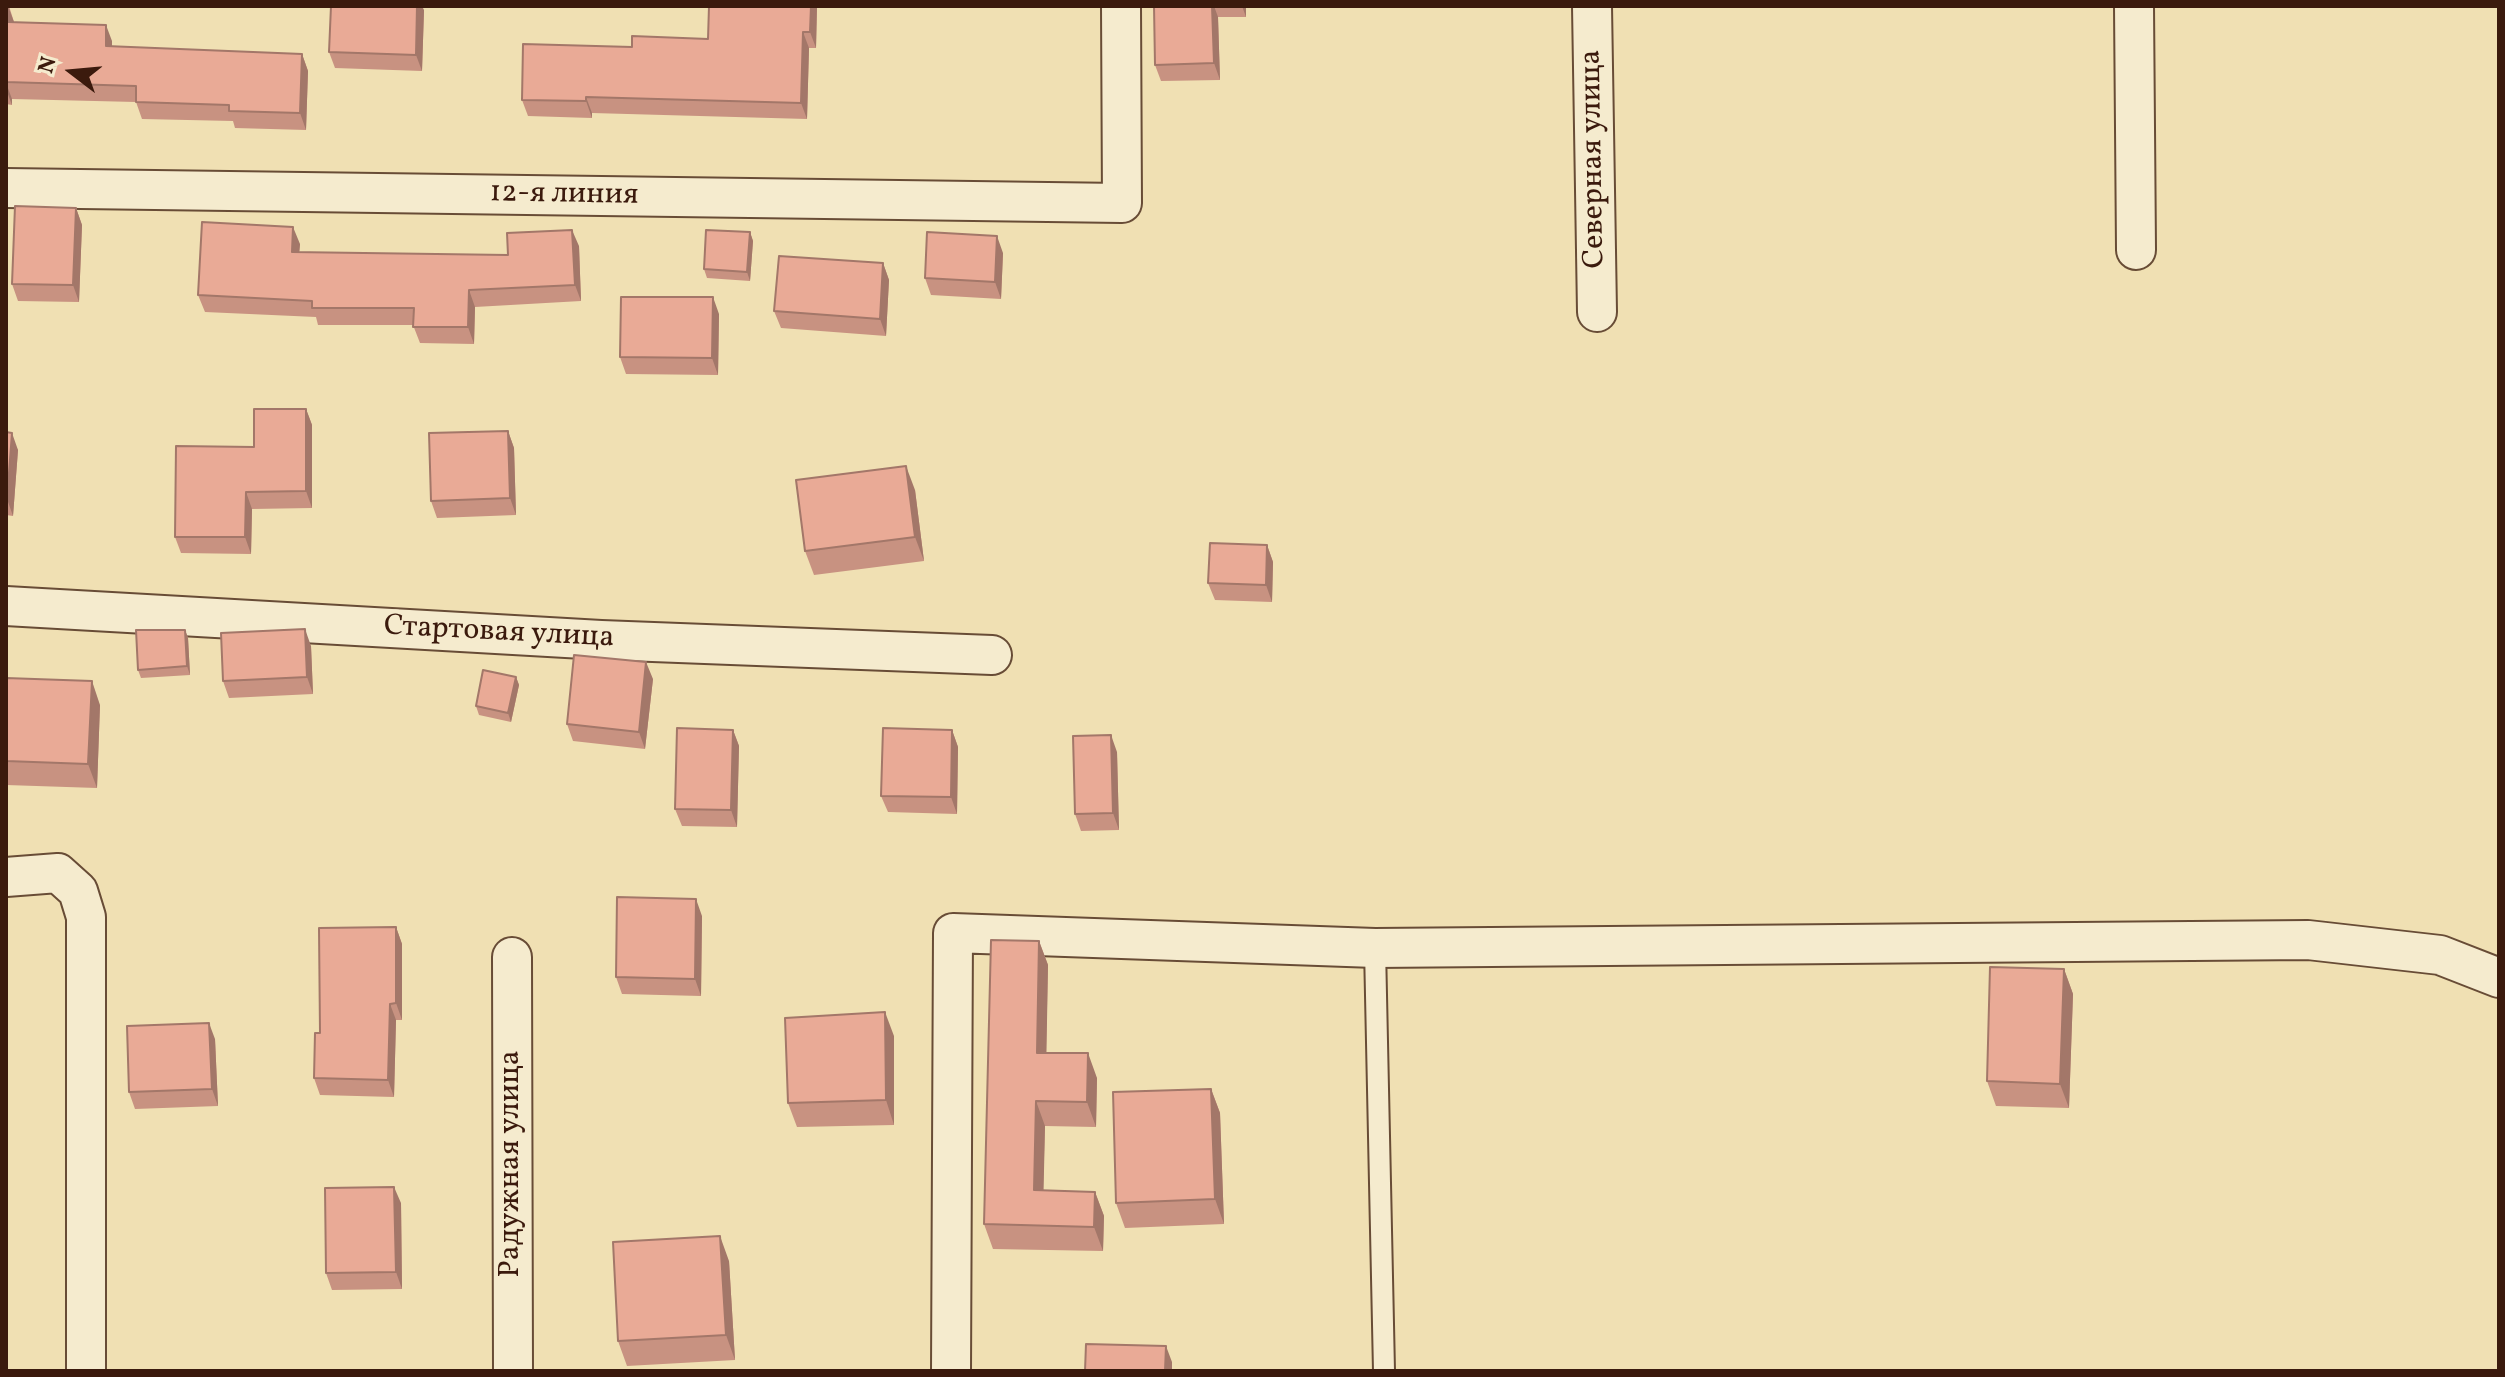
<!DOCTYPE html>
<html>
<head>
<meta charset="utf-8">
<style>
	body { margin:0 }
	#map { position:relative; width:2505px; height:1377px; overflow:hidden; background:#f0e0b3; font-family:Vollkorn,serif }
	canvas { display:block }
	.frame { position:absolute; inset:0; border:8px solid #3b1a0d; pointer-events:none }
	.north { position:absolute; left:32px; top:32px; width:80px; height:80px; -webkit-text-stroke:6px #f5ebce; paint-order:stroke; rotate:286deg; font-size:22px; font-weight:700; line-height:32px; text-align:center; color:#3b1a0d }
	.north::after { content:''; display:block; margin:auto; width:28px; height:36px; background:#3b1a0d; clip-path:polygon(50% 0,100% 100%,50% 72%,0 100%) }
</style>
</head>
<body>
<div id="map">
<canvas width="2505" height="1377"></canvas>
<div class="frame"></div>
<div class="north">N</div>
</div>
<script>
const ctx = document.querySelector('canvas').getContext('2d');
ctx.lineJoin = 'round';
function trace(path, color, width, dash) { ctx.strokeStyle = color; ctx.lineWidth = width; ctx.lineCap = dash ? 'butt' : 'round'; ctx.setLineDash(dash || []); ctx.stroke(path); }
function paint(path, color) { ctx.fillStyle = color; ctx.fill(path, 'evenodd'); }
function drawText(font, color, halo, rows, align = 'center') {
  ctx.font = font + ' Vollkorn,serif'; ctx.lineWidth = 8; ctx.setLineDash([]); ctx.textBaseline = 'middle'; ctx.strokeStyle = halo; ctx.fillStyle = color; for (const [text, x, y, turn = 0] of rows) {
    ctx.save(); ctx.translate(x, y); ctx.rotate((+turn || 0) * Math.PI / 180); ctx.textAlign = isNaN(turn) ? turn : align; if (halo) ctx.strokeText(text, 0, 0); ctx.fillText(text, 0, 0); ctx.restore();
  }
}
const lane = new Path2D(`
	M 1375,948 L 1384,1371`);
const street = new Path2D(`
	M 1592,6 L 1597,312
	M 2134,6 L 2136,250
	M 6,188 L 1122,203 L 1121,6
	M 6,606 L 601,640 L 992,655
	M 6,877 L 58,873 L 78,891 L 86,917 L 86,1371
	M 512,957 L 513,1371
	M 951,1371 L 953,933 L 1375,948 L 2308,940 L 2440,955 L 2499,978`);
const wall = new Path2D(`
	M 6,6 L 9,6 L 14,22 L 112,41 L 112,47 L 302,54 L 308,71 L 306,130 L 235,128 L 233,121 L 142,119 L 136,102 L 12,99 L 12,105 L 6,104 Z
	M 709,6 L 817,6 L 816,48 L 809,48 L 807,119 L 592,113 L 592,118 L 528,116 L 522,100 L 632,47 L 708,39 Z
	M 1154,6 L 1246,6 L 1246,17 L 1218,17 L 1220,80 L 1161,81 L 1155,65 Z
	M 424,10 L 422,71 L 335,68 L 329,52 Z
	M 76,208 L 82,225 L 79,302 L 18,301 L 12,284 Z
	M 750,232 L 753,241 L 750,281 L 707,278 L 704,269 Z
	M 300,244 L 299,252 L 508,255 L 579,246 L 581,301 L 475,307 L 474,344 L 420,343 L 413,325 L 318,325 L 316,317 L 205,312 L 198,295 Z
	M 1003,253 L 1001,299 L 931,295 L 925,278 Z
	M 883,263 L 889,280 L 886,336 L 781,328 L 774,311 Z
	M 719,314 L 718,375 L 626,374 L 620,357 Z
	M 306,409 L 312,425 L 312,508 L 252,509 L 251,554 L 181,553 L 175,537 L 254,447 Z
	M 508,431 L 514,448 L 516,515 L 437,518 L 431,501 Z
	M 6,432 L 18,450 L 13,516 L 6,515 Z
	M 915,490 L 924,561 L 814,575 L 805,551 Z
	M 1267,545 L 1273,562 L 1272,602 L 1215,600 L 1208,583 Z
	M 185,630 L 188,638 L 190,675 L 141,678 L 138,670 Z
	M 311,646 L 313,694 L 229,698 L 223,681 Z
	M 516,677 L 519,685 L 511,722 L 479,715 L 476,706 Z
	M 6,678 L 100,705 L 97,788 L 6,785 Z
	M 653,679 L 645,749 L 573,741 L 567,724 Z
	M 733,730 L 739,746 L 737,827 L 682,826 L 675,809 Z
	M 952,730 L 958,747 L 957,814 L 888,812 L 881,796 Z
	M 1117,752 L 1119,830 L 1081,831 L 1075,814 Z
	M 702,916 L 701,996 L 622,994 L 616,977 Z
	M 396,927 L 402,944 L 402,1020 L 396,1020 L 394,1097 L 320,1095 L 314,1078 L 320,1033 Z
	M 1039,941 L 1048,965 L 1046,1053 L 1097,1078 L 1096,1127 L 1045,1126 L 1043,1190 L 1095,1192 L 1104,1216 L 1103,1251 L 993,1249 L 984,1224 Z
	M 2064,969 L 2073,994 L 2069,1108 L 1996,1106 L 1987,1081 Z
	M 894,1036 L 894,1125 L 797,1127 L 788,1103 Z
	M 215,1039 L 218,1106 L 135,1109 L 129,1092 Z
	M 1211,1089 L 1220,1113 L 1224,1224 L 1125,1228 L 1116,1203 Z
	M 401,1203 L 402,1289 L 332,1290 L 326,1273 Z
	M 729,1261 L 735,1360 L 627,1366 L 618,1341 Z`);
const shadedWall = new Path2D(`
	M 8,6 L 14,22 L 8,22 Z
	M 417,6 L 422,6 L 424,10 L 422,71 L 416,55 Z
	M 811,6 L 817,6 L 816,48 L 810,32 Z
	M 1212,6 L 1214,6 L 1218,17 L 1220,80 L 1214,63 Z
	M 1242,6 L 1246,6 L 1246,17 Z
	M 106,25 L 112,41 L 112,63 L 106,46 Z
	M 803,32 L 809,48 L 807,119 L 801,103 Z
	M 302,54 L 308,71 L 306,130 L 300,113 Z
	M 6,83 L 12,99 L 12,105 L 6,89 Z
	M 586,97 L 592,113 L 592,118 L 586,101 Z
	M 76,208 L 82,225 L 79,302 L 73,285 Z
	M 293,227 L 300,244 L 298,269 L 292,252 Z
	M 572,230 L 579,246 L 581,301 L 575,285 Z
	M 750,232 L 753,241 L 750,281 L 747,272 Z
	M 997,236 L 1003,253 L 1001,299 L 995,282 Z
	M 883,263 L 889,280 L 886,336 L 880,319 Z
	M 469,290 L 475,307 L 474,344 L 468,327 Z
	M 713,297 L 719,314 L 718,375 L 712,358 Z
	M 306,409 L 312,425 L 312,508 L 306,491 Z
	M 508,431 L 514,448 L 516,515 L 510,498 Z
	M 12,433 L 18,450 L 13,516 L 7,499 Z
	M 906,466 L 915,490 L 924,561 L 915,537 Z
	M 246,492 L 252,509 L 251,554 L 245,537 Z
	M 1267,545 L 1273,562 L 1272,602 L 1266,585 Z
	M 305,629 L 311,646 L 313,694 L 307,677 Z
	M 185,630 L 188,638 L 190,675 L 187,666 Z
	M 646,662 L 653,679 L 645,749 L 639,732 Z
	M 516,677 L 519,685 L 511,722 L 508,713 Z
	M 92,681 L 100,705 L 97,788 L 88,764 Z
	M 733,730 L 739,746 L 737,827 L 731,810 Z
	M 952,730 L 958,747 L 957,814 L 951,797 Z
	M 1111,735 L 1117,752 L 1119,830 L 1113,813 Z
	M 696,899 L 702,916 L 701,996 L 695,979 Z
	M 396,927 L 402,944 L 402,1020 L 396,1003 Z
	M 1039,941 L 1048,965 L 1046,1077 L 1037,1053 Z
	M 2064,969 L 2073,994 L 2069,1108 L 2060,1084 Z
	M 390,1004 L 396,1020 L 394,1097 L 388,1080 Z
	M 885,1012 L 894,1036 L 894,1125 L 886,1100 Z
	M 209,1023 L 215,1039 L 218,1106 L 212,1089 Z
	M 1088,1053 L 1097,1078 L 1096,1127 L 1087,1102 Z
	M 1211,1089 L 1220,1113 L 1224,1224 L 1215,1199 Z
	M 1036,1101 L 1045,1126 L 1043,1215 L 1034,1190 Z
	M 394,1187 L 401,1203 L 402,1289 L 396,1272 Z
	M 1095,1192 L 1104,1216 L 1103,1251 L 1094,1227 Z
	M 720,1236 L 729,1261 L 735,1360 L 726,1335 Z
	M 1166,1346 L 1172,1362 L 1172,1371 L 1165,1371 Z`);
const building = new Path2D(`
	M 6,6 L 8,6 L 8,22 L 106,25 L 106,46 L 302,54 L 300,113 L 229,111 L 229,105 L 136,102 L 136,86 L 6,82 Z
	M 331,6 L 417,6 L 416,55 L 329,52 Z
	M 709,6 L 811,6 L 810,32 L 803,32 L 801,103 L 586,97 L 586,101 L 522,100 L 523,44 L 632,47 L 632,36 L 708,39 Z
	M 1154,6 L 1212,6 L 1214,63 L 1155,65 Z
	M 15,206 L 76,208 L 73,285 L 12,284 Z
	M 202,222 L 293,227 L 292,252 L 508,255 L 507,233 L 572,230 L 575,285 L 469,290 L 468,327 L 413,327 L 414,308 L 312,308 L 312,301 L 198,295 Z
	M 706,230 L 750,232 L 747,272 L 704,269 Z
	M 927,232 L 997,236 L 995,282 L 925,278 Z
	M 779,256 L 883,263 L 880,319 L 774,311 Z
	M 621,297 L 713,297 L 712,358 L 620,357 Z
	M 254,409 L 306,409 L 306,491 L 246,492 L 245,537 L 175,537 L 176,446 L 254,447 Z
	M 508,431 L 510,498 L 431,501 L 429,433 Z
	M 6,432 L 12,433 L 7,499 L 6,499 Z
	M 906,466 L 915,537 L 805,551 L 796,480 Z
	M 1210,543 L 1267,545 L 1266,585 L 1208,583 Z
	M 305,629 L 307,677 L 223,681 L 221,633 Z
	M 136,630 L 185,630 L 187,666 L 138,670 Z
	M 574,655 L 646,662 L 639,732 L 567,724 Z
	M 483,670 L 516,677 L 508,713 L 476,706 Z
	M 6,678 L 92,681 L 88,764 L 6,761 Z
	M 677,728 L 733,730 L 731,810 L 675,809 Z
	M 883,728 L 952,730 L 951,797 L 881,796 Z
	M 1111,735 L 1113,813 L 1075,814 L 1073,736 Z
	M 617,897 L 696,899 L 695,979 L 616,977 Z
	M 396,927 L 396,1003 L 390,1004 L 388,1080 L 314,1078 L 315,1033 L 320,1033 L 319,928 Z
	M 991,940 L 1039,941 L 1037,1053 L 1088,1053 L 1087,1102 L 1036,1101 L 1034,1190 L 1095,1192 L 1094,1227 L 984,1224 Z
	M 1990,967 L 2064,969 L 2060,1084 L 1987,1081 Z
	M 885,1012 L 886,1100 L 788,1103 L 785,1018 Z
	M 209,1023 L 212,1089 L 129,1092 L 127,1026 Z
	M 1211,1089 L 1215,1199 L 1116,1203 L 1113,1092 Z
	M 394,1187 L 396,1272 L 326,1273 L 325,1188 Z
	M 720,1236 L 726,1335 L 618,1341 L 613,1242 Z
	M 1086,1344 L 1166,1346 L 1165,1371 L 1085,1371 Z`);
const streetNames = [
	["Северная улица",1595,159,-91],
	["12-я линия",564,196,1],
	["Стартовая улица",499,634,3],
	["Радужная улица",512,1164,-90]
];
trace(lane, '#684c36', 24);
trace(street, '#684c36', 42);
trace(lane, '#f5ebce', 20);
trace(street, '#f5ebce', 38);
paint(wall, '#c89281');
paint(shadedWall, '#a37769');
paint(building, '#e9aa96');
trace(building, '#a37769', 2);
drawText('30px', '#3b1a0d', '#f5ebce', streetNames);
</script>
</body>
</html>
